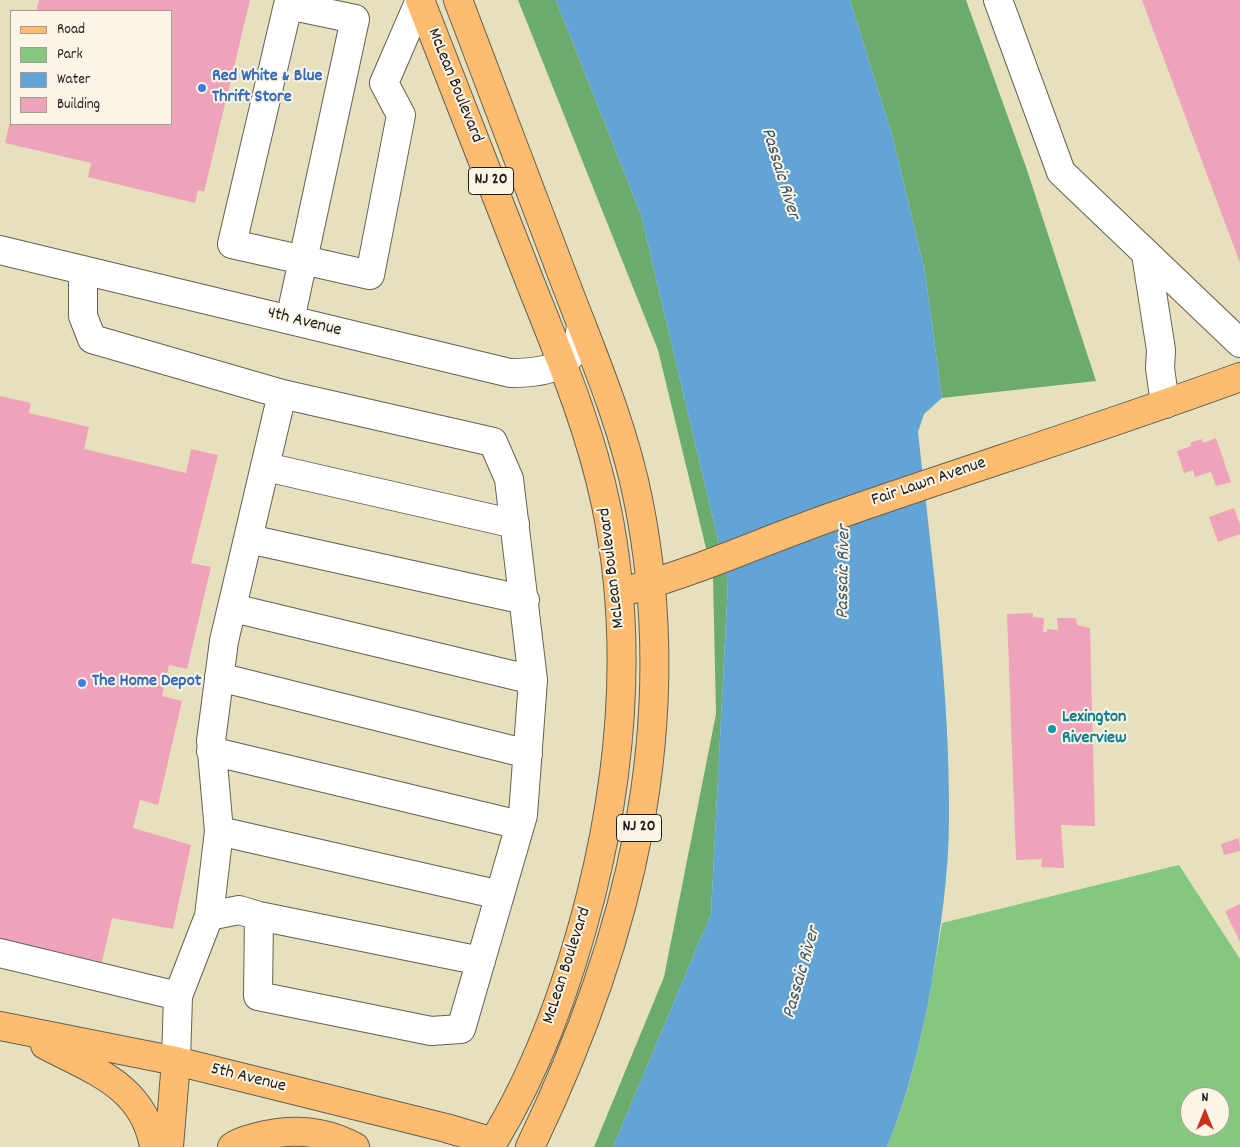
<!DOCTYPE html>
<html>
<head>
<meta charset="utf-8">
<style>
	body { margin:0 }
	#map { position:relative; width:1240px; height:1147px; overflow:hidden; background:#e7e0bd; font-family:Dekko,sans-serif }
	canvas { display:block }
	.legend { position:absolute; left:10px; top:10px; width:162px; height:115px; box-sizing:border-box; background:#fcf5e5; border:1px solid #a29e95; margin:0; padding:6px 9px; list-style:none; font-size:15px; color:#1c1c1c }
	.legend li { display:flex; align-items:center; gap:10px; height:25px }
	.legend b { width:25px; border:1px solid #a29e95 }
	.north { position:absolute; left:1180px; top:1087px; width:50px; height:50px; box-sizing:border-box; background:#fcf5e5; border:1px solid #a29e95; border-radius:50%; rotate:0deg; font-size:14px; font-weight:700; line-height:20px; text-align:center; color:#1c1c1c }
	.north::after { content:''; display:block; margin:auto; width:18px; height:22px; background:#c8321e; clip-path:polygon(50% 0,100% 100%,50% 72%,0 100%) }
</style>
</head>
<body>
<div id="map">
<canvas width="1240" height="1147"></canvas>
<ul class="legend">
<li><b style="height:6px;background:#fdbc70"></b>Road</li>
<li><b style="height:14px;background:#84c780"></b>Park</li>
<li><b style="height:14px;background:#61a4d5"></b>Water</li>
<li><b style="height:14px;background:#eea3ba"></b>Building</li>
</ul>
<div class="north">N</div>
</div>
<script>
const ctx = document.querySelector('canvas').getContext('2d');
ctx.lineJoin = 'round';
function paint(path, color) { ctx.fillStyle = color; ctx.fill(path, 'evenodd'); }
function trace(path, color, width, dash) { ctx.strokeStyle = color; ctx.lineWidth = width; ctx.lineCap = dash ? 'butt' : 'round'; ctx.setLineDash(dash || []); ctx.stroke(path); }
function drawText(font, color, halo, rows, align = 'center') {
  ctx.font = font + ' Dekko,sans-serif'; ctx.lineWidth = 4; ctx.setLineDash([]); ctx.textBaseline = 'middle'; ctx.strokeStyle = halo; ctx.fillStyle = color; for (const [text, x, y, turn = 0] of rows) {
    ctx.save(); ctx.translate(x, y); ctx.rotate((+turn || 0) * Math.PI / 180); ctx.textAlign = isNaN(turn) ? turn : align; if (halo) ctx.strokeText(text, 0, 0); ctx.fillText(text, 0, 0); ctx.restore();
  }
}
const green = new Path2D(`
	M 1179,865 L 1240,959 L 1240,1147 L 887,1147 C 917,1076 929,999 942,923 ZM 1190,1097 L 1220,1097 L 1220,1127 L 1190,1127 Z`);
const forest = new Path2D(`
	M 518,0 L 556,0 L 641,215 L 728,582 L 711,914 L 613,1147 L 594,1147 L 664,977 L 716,714 L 713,577 L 658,350 Z
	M 850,0 L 966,0 L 1027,170 L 1096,381 L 942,398 L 925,272 L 893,138 Z`);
const water = new Path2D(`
	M 556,0 L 850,0 L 893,138 L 925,272 L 942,398 L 924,414 L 918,432 C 932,560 950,689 949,819 C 949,875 940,932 931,987 C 921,1041 908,1096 887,1147 L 613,1147 L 711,914 L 728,582 L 641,215 Z`);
const building = new Path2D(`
	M 39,0 L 250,0 L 204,192 L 198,190 L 195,203 L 88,177 L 91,163 L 5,143 L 11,118 L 11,124 L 171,124 L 171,11 L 36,11 Z
	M 1142,0 L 1240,0 L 1240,263 Z
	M 0,396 L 31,403 L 29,413 L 89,427 L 84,449 L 186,473 L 191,449 L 218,455 L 191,563 L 211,567 L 187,669 L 169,665 L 162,696 L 182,701 L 158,805 L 140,800 L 133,828 L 191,845 L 173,929 L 112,918 L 102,962 L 0,939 Z
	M 1216,438 L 1231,482 L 1216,486 L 1211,472 L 1195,477 L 1193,470 L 1184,473 L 1177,451 L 1191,446 L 1190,443 L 1202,439 L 1203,443 Z
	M 1234,508 L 1240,525 L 1240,534 L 1218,542 L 1209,517 Z
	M 1033,613 L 1033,617 L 1044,618 L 1043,632 L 1047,632 L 1047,629 L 1058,630 L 1057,618 L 1076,618 L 1077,625 L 1090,628 L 1095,826 L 1061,825 L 1064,868 L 1041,867 L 1042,859 L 1016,860 L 1007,614 Z
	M 1239,838 L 1240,851 L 1224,855 L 1221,844 Z
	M 1240,904 L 1240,942 L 1225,911 Z`);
const minor = new Path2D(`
	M 998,0 L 1061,172 L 1240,343
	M 0,250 L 510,373 C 548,373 579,367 581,324
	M 1146,254 L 1161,350 L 1160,368 L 1165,404
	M 83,270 L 83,316 L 92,339 L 282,394 L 493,442 L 509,479 L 533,680 L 523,815 L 461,1029 L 431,1031 L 258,996 L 259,916 L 239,910 L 209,916 L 178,996 L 176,1061
	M 290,320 L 303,260 L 355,19 L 288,5 L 232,244 L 370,275 L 401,115 L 384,83 L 420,0
	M 266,467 L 515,524
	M 249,539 L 525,600
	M 233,608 L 533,680
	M 219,677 L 528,754
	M 211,751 L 520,825
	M 219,831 L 500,895
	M 209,916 L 219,831 L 211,741 L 224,641 L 282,394
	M 259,916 L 481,961
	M 0,953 L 178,996`);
const major = new Path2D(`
	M 420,0 C 457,94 494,188 530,282 C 559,355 590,428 606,505 C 633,635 623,767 591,895 C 569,982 538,1071 490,1147
	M 458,0 C 494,94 530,188 565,282 C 592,353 623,424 638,499 C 684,726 629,942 530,1147
	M 633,589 C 704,569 772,537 843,513 C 975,467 1109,425 1240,377
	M 0,1026 L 176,1061 L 446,1128 L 493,1142
	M 45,1045 C 94,1071 144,1086 154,1147
	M 169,1147 L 176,1061
	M 232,1147 C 240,1141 248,1140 257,1137 C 291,1128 324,1130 355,1147`);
const markers = [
	[202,88,5,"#3f7fe0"],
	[82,683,5,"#3f7fe0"],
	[1052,729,5,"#0f9aa8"]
];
const shields = [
	[491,181,45],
	[639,828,45]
];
const shieldNames = [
	["NJ 20",491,181],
	["NJ 20",639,828]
];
const shopNames = [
	["Red White & Blue",212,78],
	["Thrift Store",212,99],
	["The Home Depot",92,683]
];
const streetNames = [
	["McLean Boulevard",454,86,68],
	["4th Avenue",304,323,14],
	["Fair Lawn Avenue",929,483,-19],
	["McLean Boulevard",613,568,-97],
	["McLean Boulevard",568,966,-72],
	["5th Avenue",248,1079,14]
];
const cultureNames = [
	["Lexington",1062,719],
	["Riverview",1062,740]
];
const waterNames = [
	["Passaic River",779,174,73],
	["Passaic River",845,572,-89],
	["Passaic River",803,973,-74]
];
paint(green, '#84c780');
paint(forest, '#6bac6e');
paint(water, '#61a4d5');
paint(building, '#eea3ba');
trace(minor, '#636154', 30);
trace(major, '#636154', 30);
trace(minor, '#fff', 28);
trace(major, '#fdbc70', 28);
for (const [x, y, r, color] of markers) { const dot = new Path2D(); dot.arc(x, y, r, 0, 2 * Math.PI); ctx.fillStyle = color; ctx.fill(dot); trace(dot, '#fcf5e5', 2); }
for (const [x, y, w] of shields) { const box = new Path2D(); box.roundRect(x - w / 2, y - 13.5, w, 27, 4); ctx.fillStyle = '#fcf5e5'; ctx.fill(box); trace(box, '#1c1c1c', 1); }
drawText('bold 16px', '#1c1c1c', null, shieldNames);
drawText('bold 18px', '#366cbe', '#fcf5e5', shopNames, 'left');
drawText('18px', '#1c1c1c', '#fcf5e5', streetNames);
drawText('bold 18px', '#0d838f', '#fcf5e5', cultureNames, 'left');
drawText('italic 19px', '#3b596f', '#fcf5e5', waterNames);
</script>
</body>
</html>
